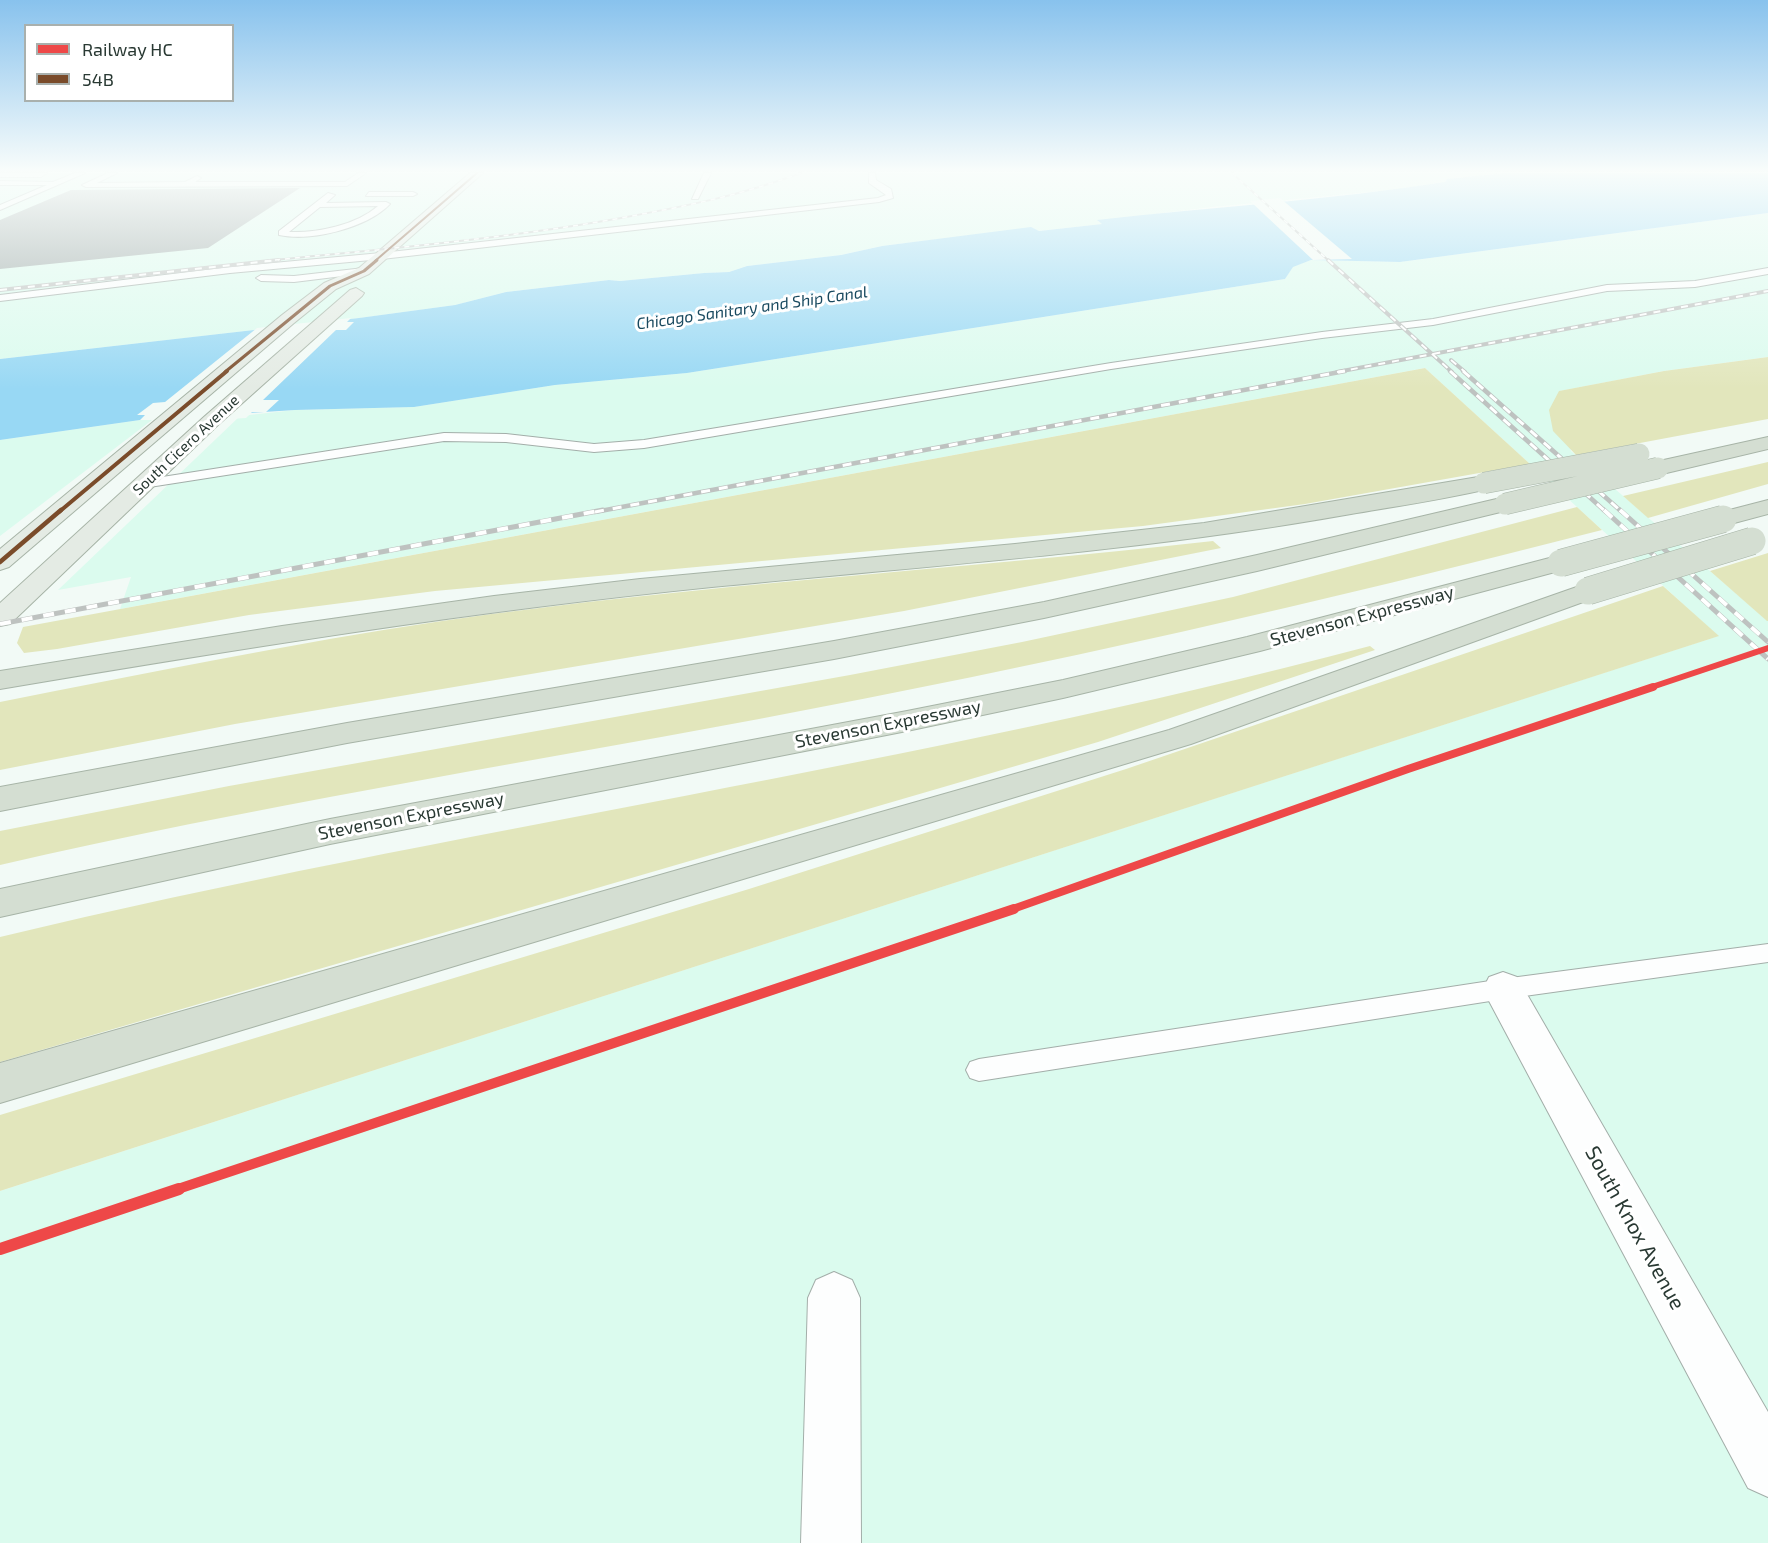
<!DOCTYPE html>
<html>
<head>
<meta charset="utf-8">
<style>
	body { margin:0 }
	#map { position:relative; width:1768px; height:1543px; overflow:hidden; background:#f2faf6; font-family:"Exo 2",sans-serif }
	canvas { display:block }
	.legend { position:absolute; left:24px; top:24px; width:210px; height:78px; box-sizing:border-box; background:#fff; border:2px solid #a9b0ad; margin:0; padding:8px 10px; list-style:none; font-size:18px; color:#293933 }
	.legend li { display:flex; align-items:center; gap:12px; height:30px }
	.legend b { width:30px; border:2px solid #a9b0ad }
</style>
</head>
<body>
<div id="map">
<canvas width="1768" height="1543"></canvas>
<ul class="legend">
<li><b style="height:8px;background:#ee4848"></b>Railway HC</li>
<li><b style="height:8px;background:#7a4b2a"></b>54B</li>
</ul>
</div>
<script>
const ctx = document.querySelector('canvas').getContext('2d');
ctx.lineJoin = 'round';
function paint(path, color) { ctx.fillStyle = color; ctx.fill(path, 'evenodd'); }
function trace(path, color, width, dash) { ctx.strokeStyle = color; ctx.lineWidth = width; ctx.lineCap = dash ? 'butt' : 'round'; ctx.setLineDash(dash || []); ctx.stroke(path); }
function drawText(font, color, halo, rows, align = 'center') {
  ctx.font = font + ' "Exo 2",sans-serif'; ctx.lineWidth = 6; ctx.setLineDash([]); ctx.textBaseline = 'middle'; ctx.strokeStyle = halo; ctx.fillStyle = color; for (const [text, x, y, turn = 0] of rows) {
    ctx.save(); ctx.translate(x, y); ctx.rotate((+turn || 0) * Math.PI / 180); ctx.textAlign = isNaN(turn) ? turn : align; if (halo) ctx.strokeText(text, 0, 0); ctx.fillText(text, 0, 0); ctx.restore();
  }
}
const built = new Path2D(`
	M 0,173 L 1504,173 L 1447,179 L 1445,182 L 1392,190 L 1213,207 L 1098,221 L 1103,224 L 1039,231 L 1031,228 L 882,246 L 841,255 L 747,266 L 729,272 L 704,273 L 620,281 L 609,280 L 506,292 L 455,305 L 360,318 L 0,359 Z
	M 1768,213 L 1768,357 L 1664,371 L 1560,391 L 1571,451 L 1768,621 L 1768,1543 L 0,1543 L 0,1191 L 1718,636 L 1425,368 L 120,609 L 131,577 L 58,590 L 240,416 L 295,410 L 414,407 L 555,385 L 687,373 L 1285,279 L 1293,266 L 1311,260 L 1400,262 Z
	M 140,420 L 152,420 L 0,536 L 0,440 Z`);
const green = new Path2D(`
	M 1768,357 L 1768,419 L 1576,455 L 1553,431 L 1549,410 L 1559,391 L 1664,371 Z
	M 1425,368 L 1530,464 L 1305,504 L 1143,526 L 435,591 L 249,615 L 57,649 L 24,653 L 17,643 L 23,627 Z
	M 1768,462 L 1768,484 L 1648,518 L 1623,496 Z
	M 1577,507 L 1602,530 C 1323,602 1042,666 759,719 C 506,766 251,807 0,865 L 0,831 L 229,786 L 850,675 L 1022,642 L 1233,597 Z
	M 1213,541 L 1221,548 L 904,611 L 235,724 L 0,770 L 0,702 C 147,673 294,643 442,621 C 697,584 956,570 1213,541 Z
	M 1768,553 L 1768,621 L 1767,621 L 1710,571 Z
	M 1663,586 L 1719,636 L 0,1191 L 0,1115 L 749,889 L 1126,769 Z
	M 1370,646 L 1375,650 L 1098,742 L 0,1062 L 0,937 C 454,828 918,766 1370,646 Z`);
const water = new Path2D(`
	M 1504,173 L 1768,173 L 1768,213 L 1400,262 L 1311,260 L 1293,267 L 1285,279 L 687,373 L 555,385 L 414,407 L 295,410 L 140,420 L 0,440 L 0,359 L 359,318 L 455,305 L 506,292 L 609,280 L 620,281 L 704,273 L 729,272 L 747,266 L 841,255 L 882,246 L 1031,227 L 1039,231 L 1102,224 L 1097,220 C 1213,207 1330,200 1445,182 L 1447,179 Z`);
const pier = new Path2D(`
	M 1280,198 L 1352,259 L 1313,260 L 1250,201 Z
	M 351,318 L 347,322 L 354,322 L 346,330 L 336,330 L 263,400 L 279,400 L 266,412 L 252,412 L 246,418 L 213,420 L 140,420 L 145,415 L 137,415 L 153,403 L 165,402 L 257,328 Z`);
const building = new Path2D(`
	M 300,188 L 208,248 L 0,269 L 0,220 L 71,190 Z`);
const service = new Path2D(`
	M 75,173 L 85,173 L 0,210 L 0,205 L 47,185 L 0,185 L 0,181 L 53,182 Z
	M 108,173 L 117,173 L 97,183 L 185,182 L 197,176 L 201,178 L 195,182 L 345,182 L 358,173 L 366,173 L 347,186 L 86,187 L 82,185 Z
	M 704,173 L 711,173 L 698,199 L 692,199 Z
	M 869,173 L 875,173 L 876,180 L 891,189 L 893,198 L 879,202 L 382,259 L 230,273 L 0,301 L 0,295 L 230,267 L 381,253 L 878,198 L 886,195 L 869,183 Z
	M 369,192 L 413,192 L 417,194 L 413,196 L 366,196 Z
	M 328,193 L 335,195 L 326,203 L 386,202 L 390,204 C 367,228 311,242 279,235 L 279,231 ZM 378,206 C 356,225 318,233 289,232 L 320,207 Z
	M 364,268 L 369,271 L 367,273 L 294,282 L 261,281 L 256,278 L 261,275 L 294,276 Z
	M 1768,268 L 1768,274 L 1695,287 L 1607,291 L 1433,325 L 1322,338 L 1111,369 L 644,448 L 594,452 L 506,442 L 444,441 L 143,488 L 136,484 L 143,480 L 444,433 L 506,434 L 594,444 L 644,440 L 1111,363 L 1322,332 L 1433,319 L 1607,285 L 1695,281 Z
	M 1768,944 L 1768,962 L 1503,999 L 979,1081 L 970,1078 L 966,1070 L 970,1062 L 979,1059 L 1503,979 Z`);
const minor = new Path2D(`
	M 1503,972 L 1517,977 L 1768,1412 L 1768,1497 L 1748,1488 L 1489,1001 L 1483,989 L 1489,977 Z
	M 834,1272 L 852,1280 L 860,1298 L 861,1543 L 801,1543 L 808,1298 L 816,1280 Z`);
const secondary = new Path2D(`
	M 0,173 L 47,173 L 41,177 L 0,177 Z`);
const primary = new Path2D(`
	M 470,173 L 483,173 L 369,274 L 336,289 L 294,323 L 9,567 L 0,570 L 0,549 L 282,315 L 324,283 L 359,268 Z
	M 356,288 L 364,293 L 362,296 L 219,424 L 10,624 L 0,626 L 0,603 L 205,416 L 350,290 Z`);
const motorway = new Path2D(`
	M 1768,437 L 1768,449 L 1658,475 L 1650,473 L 1647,468 L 1650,463 Z
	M 1484,476 L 1492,478 L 1495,483 L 1492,488 C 1446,499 1398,506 1351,514 C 1139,552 925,566 712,587 C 473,611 237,649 0,689 L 0,671 L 282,626 L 494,596 L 640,579 L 1015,544 L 1204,523 Z
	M 1505,497 L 1513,499 L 1517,504 L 1513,509 L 1257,571 L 1044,618 L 834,659 L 347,743 L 0,811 L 0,787 L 347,723 L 834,641 L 1044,602 L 1257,555 Z
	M 1768,500 L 1768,514 L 1723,526 L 1714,524 L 1711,519 L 1714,514 Z
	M 1561,555 L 1570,558 L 1574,563 L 1570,568 L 1260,651 L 1063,698 L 907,731 L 330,844 L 0,917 L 0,889 L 330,819 L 907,711 L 1063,680 L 1247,637 Z
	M 1588,583 L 1597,585 L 1601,591 L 1597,597 L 1191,744 L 0,1103 L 0,1063 L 1169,730 Z`);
const railFar3 = new Path2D(`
	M 1232,173 L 1329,261
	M 265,261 C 384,249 503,239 621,218 C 686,206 739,196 801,173`);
const railFar2 = new Path2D(`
	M 1328,260 L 1452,372
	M 0,290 L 279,260
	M 1451,360 L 1465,372
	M 1337,372 L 1768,291`);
const railFar1 = new Path2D(`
	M 1450,371 L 1606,512
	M 1463,371 L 1622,512
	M 595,512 L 1345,371`);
const rail = new Path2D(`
	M 1604,510 L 1768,659
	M 1620,510 L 1768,642
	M 0,624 L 603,510`);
const motorwayBridgeFar1 = new Path2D(`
	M 1484,483 L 1639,454
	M 1505,504 L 1658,468`);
const motorwayBridge = new Path2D(`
	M 1561,563 L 1723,519
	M 1588,591 L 1752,541`);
const bus1Far3 = new Path2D(`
	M 375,261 L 477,173`);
const bus1Far2 = new Path2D(`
	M 225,372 L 330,286 L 364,271 L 377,260`);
const bus1Far1 = new Path2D(`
	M 59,512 L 227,371`);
const bus1 = new Path2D(`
	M 0,562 L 61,510`);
const rail1Far3 = new Path2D(`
	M 1649,688 L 1768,648`);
const rail1Far2 = new Path2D(`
	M 1010,910 L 1408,769 L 1653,687`);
const rail1Far1 = new Path2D(`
	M 175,1190 L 1014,909`);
const rail1 = new Path2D(`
	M 0,1249 L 179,1189`);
const farStreetnames = [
	["South Cicero Avenue",186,445,-43]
];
const farWaternames = [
	["Chicago Sanitary and Ship Canal",752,308,-8]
];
const streetNames = [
	["Stevenson Expressway",1362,616,-15],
	["Stevenson Expressway",888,724,-11],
	["Stevenson Expressway",411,816,-11]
];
const nearStreetnames = [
	["South Knox Avenue",1635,1228,61]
];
paint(built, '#dbfbee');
paint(green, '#e2e6bc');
paint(water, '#98d8f4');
paint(pier, '#f2faf6');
paint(building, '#9ba7a6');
trace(service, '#a3aea9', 2);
trace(minor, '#a3aea9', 2);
trace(secondary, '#a3aea9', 2);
trace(primary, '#a7b4a7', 2);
trace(motorway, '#a7b4a7', 2);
paint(service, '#fdfefe');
paint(minor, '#fdfefe');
paint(secondary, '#fdfefe');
paint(primary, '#e4ebe4');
paint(motorway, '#d4ded2');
trace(railFar3, '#bec2c0', 2);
trace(railFar2, '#bec2c0', 4);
trace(railFar1, '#bec2c0', 4.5);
trace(rail, '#bec2c0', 5);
trace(railFar3, '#fff', 1.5, [5]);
trace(railFar2, '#fff', 2, [7]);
trace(railFar1, '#fff', 3, [9]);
trace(rail, '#fff', 4, [11]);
trace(motorwayBridgeFar1, '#a7b4a7', 22, []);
trace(motorwayBridge, '#a7b4a7', 28, []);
trace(motorwayBridgeFar1, '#d4ded2', 21);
trace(motorwayBridge, '#d4ded2', 27);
trace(bus1Far3, '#7a4b2a', 2);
trace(bus1Far2, '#7a4b2a', 3);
trace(bus1Far1, '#7a4b2a', 4);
trace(bus1, '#7a4b2a', 4.5);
trace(rail1Far3, '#ee4848', 6);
trace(rail1Far2, '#ee4848', 8);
trace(rail1Far1, '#ee4848', 10);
trace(rail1, '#ee4848', 12);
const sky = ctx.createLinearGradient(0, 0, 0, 389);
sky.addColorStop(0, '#88c2ed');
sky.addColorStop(0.44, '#f9fdfb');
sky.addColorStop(1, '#f9fdfb00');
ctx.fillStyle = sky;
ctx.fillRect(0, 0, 1768, 389);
drawText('15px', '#293933', '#fff', farStreetnames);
drawText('italic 16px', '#18495f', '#fff', farWaternames);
drawText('18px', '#293933', '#fff', streetNames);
drawText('21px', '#293933', '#fff', nearStreetnames);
</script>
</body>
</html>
